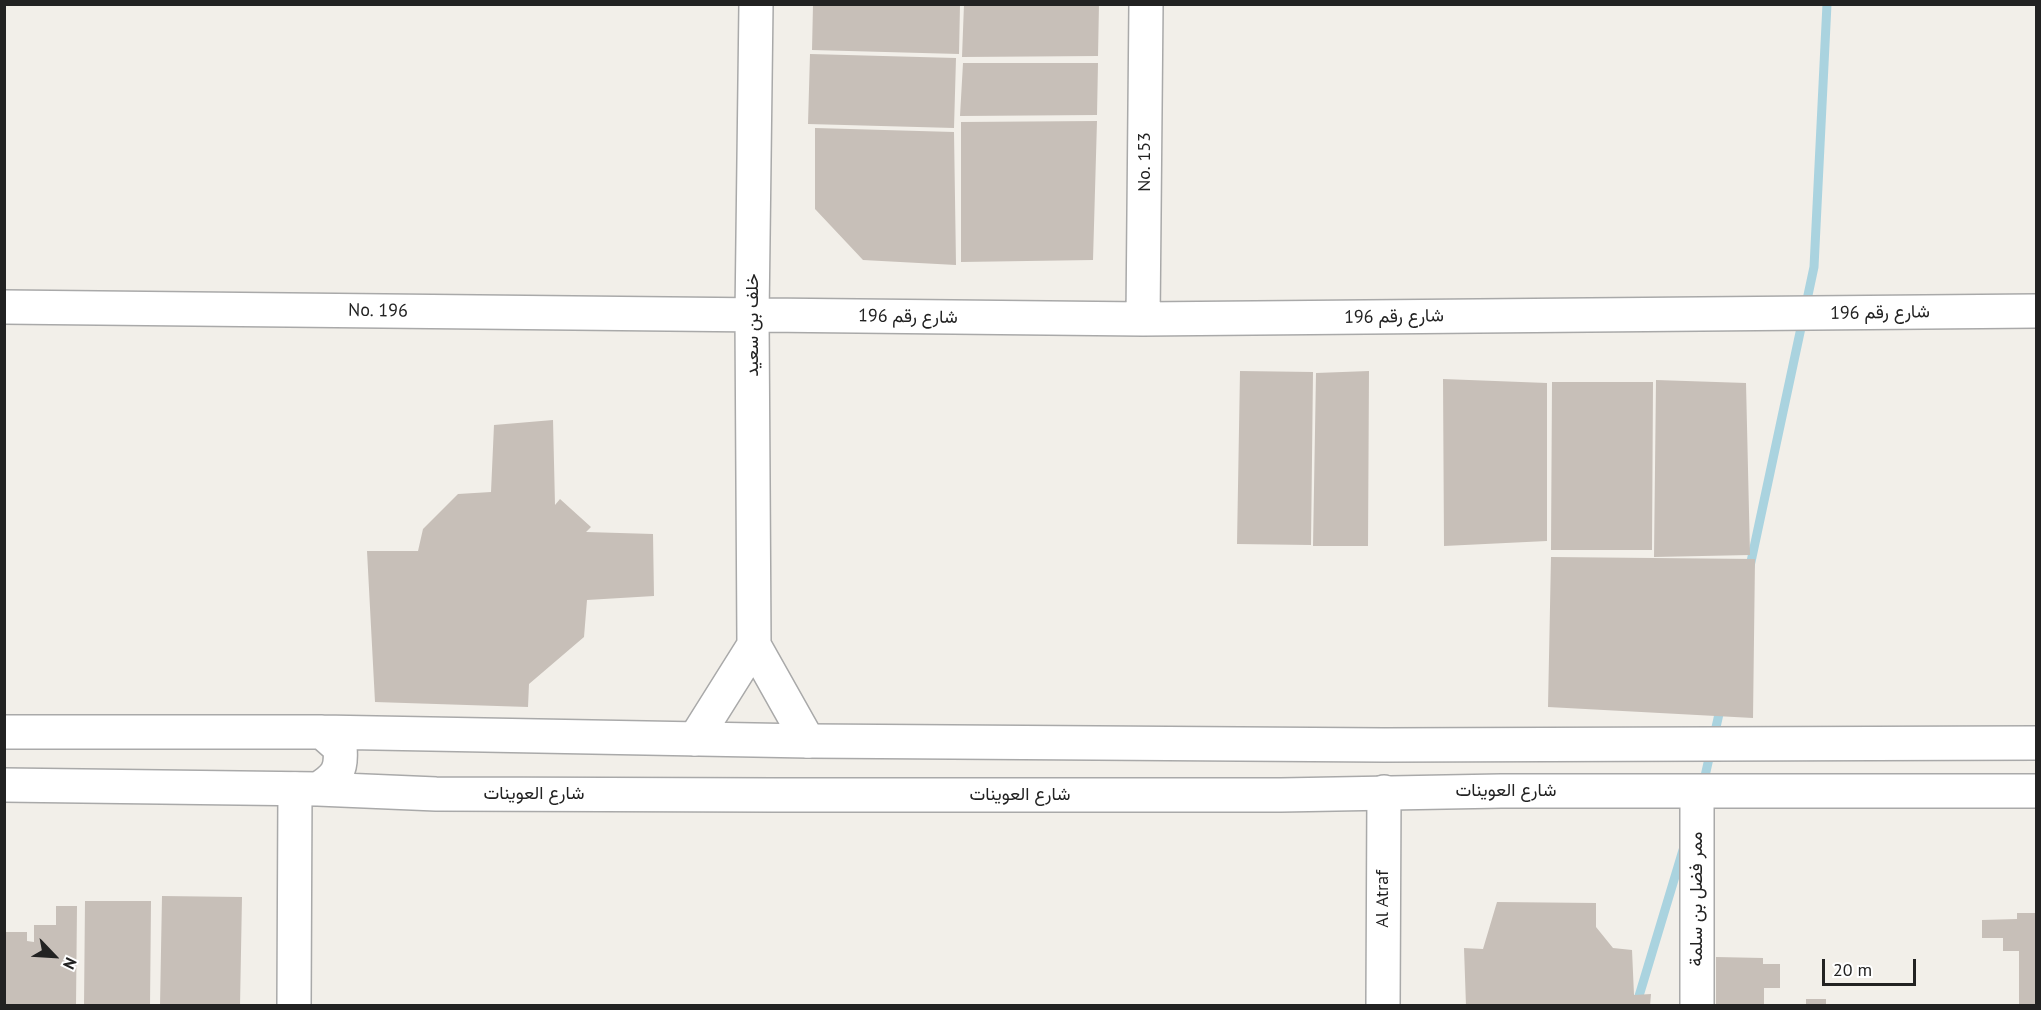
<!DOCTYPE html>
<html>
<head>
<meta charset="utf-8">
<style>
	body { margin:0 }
	#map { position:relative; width:2041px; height:1010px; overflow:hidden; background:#f2efe9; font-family:"PT Sans",sans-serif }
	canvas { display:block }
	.frame { position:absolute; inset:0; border:6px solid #222; pointer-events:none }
	.north { position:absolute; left:24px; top:926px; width:60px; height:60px; -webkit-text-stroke:4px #fff; paint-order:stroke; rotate:115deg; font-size:16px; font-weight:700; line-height:24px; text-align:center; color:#222 }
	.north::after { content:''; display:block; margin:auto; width:21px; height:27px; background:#222; clip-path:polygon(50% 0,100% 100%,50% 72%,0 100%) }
	.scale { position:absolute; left:1822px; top:959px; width:94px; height:27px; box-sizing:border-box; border:3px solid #222; border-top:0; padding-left:8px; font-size:18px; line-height:21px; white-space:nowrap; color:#222; -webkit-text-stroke:4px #fff; paint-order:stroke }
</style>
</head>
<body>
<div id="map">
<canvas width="2041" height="1010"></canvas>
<div class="frame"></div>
<div class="north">N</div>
<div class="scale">20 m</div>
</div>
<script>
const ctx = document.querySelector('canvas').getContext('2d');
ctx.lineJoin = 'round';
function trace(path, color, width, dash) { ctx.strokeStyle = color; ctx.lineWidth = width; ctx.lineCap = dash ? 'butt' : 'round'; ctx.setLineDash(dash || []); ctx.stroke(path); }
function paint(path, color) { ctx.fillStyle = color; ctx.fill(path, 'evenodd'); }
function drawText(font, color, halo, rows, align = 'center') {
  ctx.font = font + ' "PT Sans",Vazirmatn,sans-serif'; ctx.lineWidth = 4.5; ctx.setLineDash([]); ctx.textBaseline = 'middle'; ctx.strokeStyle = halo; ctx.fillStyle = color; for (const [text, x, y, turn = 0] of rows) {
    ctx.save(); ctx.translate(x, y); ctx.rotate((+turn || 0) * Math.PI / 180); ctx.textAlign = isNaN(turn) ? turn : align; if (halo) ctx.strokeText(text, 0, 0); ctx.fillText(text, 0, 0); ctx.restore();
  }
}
const stream = new Path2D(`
	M 1749,571 L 1814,267 L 1827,4
	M 1703,785 L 1721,705
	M 1636,1006 L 1683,850`);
const building = new Path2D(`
	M 964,4 L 1099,4 L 1098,56 L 962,57 Z
	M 813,5 L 960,5 L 959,54 L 812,50 Z
	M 810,54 L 956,58 L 954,128 L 808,124 Z
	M 963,63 L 1098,63 L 1097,115 L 960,116 Z
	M 1097,121 L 1093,260 L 961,262 L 961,122 Z
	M 815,128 L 954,132 L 956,265 L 863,260 L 815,209 Z
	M 1240,371 L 1313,372 L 1311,545 L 1237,544 Z
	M 1369,371 L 1368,546 L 1313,546 L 1316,373 Z
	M 1443,379 L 1547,383 L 1547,541 L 1444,546 Z
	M 1656,380 L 1746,383 L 1750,555 L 1654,557 Z
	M 1552,382 L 1653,382 L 1652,550 L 1551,550 Z
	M 553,420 L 555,505 L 560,499 L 591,527 L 586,532 L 653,534 L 654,596 L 587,600 L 584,637 L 529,684 L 528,707 L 375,702 L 367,551 L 418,551 L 423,529 L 458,494 L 491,492 L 494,425 Z
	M 1551,557 L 1755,559 L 1753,718 L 1548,707 Z
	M 162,896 L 242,897 L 240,1006 L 160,1006 Z
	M 85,901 L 151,901 L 150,1006 L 84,1006 Z
	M 1497,902 L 1596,903 L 1596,927 L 1613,948 L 1632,950 L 1634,995 L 1651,994 L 1650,1006 L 1466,1006 L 1464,948 L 1483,949 Z
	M 56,906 L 77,906 L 76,1006 L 4,1006 L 4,932 L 27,932 L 27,941 L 34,942 L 34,925 L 56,925 Z
	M 2017,913 L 2036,913 L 2036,1006 L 2019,1006 L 2019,951 L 2003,951 L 2003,938 L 1982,938 L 1982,920 L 2017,919 Z
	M 1716,957 L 1763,958 L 1763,964 L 1780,964 L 1780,988 L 1764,988 L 1764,1006 L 1716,1006 Z
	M 1806,999 L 1826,999 L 1826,1006 L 1806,1006 Z`);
const minor = new Path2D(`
	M 756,4 L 752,316 L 754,645 L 808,741
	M 4,307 L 1143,319 L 2036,311
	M 1143,319 L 1146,4
	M 695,739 L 754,645
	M 1697,792 L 1697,1006
	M 294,1006 L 295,789
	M 1383,1006 L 1384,792`);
const tertiary = new Path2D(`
	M 4,732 L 322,732 L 808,741 L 1384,745 L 2036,743
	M 4,785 L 318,789 L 436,794 L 774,795 L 1281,795 L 1501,791 L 2036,791
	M 318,789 C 337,777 342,770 340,748 L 322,732`);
const streetNames = [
	["No. 153",1145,162,-90],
	["No. 196",378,311,1],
	["شارع رقم 196",1880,313,-1],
	["شارع رقم 196",908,317,1],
	["شارع رقم 196",1394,317,-1],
	["خلف بن سعيد",753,325,-90],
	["شارع العوينات",1506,791],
	["شارع العوينات",534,794],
	["شارع العوينات",1020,795],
	["Al Atraf",1383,899,-90],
	["ممر فضل بن سلمة",1697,899,-90]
];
trace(stream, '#aad3df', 9);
paint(building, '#c7bfb8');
trace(minor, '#a9a9a9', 36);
trace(tertiary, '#a9a9a9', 36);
trace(minor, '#fff', 33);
trace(tertiary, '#fff', 33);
drawText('18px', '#222', '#fff', streetNames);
</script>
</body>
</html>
